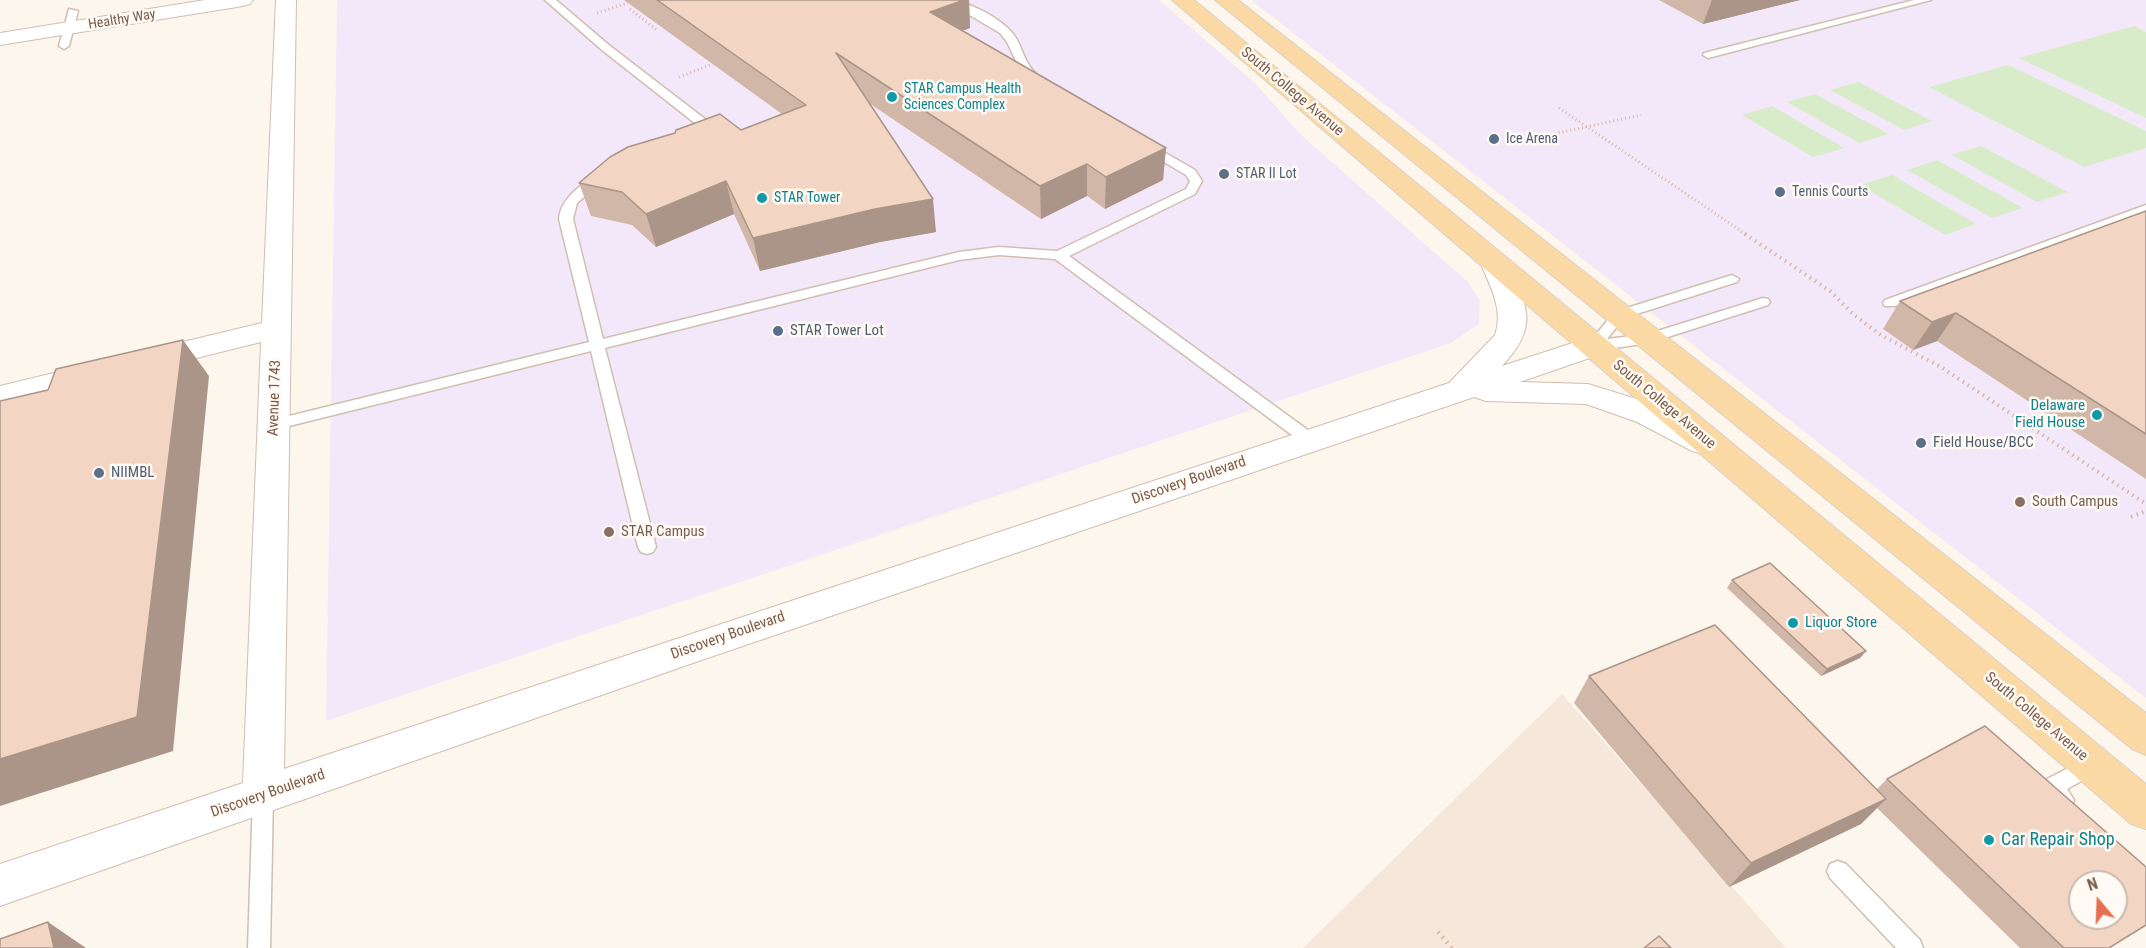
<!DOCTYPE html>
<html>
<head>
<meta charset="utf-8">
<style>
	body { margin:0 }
	#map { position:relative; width:2146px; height:948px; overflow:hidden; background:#fdf6ec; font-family:"Roboto Condensed",sans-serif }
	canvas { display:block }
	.north { position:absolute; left:2068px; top:870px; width:60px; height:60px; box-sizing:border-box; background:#fffaf3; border:2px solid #cabbb1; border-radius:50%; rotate:341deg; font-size:16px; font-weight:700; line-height:24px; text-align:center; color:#7a5c4d }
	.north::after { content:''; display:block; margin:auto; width:21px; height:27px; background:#e76f51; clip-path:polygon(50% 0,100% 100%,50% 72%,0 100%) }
</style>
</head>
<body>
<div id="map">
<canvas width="2146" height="948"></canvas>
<div class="north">N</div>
</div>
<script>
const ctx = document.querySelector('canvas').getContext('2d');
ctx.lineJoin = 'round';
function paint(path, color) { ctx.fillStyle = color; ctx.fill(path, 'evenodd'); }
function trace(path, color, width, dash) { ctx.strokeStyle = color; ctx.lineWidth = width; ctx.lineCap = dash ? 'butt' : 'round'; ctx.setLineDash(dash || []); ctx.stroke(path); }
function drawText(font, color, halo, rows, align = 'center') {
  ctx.font = font + ' "Roboto Condensed",sans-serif'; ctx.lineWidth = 5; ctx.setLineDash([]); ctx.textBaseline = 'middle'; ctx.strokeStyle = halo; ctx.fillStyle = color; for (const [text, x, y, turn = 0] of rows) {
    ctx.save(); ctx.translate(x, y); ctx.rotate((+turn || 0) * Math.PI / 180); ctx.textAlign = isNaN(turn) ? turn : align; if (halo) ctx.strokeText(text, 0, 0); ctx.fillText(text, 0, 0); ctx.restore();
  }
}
const residential = new Path2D(`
	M 1562,694 L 1786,948 L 1303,948 Z`);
const education = new Path2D(`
	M 337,0 L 1159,0 L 1255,83 L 1301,135 L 1468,282 L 1480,301 L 1479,324 L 1451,343 L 326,721 Z
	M 1251,0 L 2146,0 L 2146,698 L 1643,306 Z`);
const green = new Path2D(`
	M 2134,26 L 2146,32 L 2146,118 L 2019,58 Z
	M 2008,65 L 2146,131 L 2146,148 L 2084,167 L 1929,87 Z
	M 1858,82 L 1932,121 L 1904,130 L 1830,90 Z
	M 1815,94 L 1889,134 L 1859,143 L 1787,102 Z
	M 1772,106 L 1844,148 L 1813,157 L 1742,115 Z
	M 1981,146 L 2068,192 L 2037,202 L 1952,155 Z
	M 1937,160 L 2023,208 L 1992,218 L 1907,170 Z
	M 1892,175 L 1976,224 L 1945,235 L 1860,185 Z`);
const pathFar2 = new Path2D(`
	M 630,9 L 658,31
	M 597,13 L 628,3
	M 679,77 L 713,64
	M 1559,108 L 1747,235
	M 1539,137 L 1641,115`);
const pathFar1 = new Path2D(`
	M 1745,234 L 1830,291 L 1854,315 L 1881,335 L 1941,367 L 2146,504
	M 2131,517 L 2146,511`);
const path = new Path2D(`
	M 1438,932 L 1452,948`);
const lane = new Path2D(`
	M 545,0 L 556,0 L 610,46 L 718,129 L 718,135 L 710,135 L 602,50 Z
	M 944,0 C 967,0 1000,17 1014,35 C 1021,45 1023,56 1029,65 C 1032,71 1037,74 1042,79 L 1040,81 L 1032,81 L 1020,69 L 1007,42 L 1000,33 Z
	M 1914,0 L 1931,0 L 1708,58 L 1703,55 L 1704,53 Z
	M 69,9 L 78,11 L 69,46 L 64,49 L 59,46 Z
	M 1148,143 L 1195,170 L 1202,181 L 1195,194 L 1069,256 L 1316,436 L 1318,440 L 1316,444 L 1304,444 L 1055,259 L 999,255 L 959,260 L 605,348 L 656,547 L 653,552 L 647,554 L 641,552 L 638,547 L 591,351 L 273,430 L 267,429 L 265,425 L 267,421 L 273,420 L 589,342 L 559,219 C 561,198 580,186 596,175 L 600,174 L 606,178 L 577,203 L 573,219 L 603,339 L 959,252 L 999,247 L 1057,251 L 1186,189 L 1190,181 L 1186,175 L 1144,150 L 1142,147 Z
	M 2146,205 L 2146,213 L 1895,306 L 1885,306 L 1883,303 L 1885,300 Z
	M 1732,275 L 1739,279 L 1737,282 L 1624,318 L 1607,339 L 1648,334 L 1763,298 L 1768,299 L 1770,302 L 1768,305 L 1649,343 L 1594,351 L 1587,346 L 1614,312 Z
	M 2092,756 L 2099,759 L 2102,765 L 2099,771 L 2067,789 L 2074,800 L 2071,807 L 2064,810 C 2054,806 2044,798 2040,788 L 2043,781 Z
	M 263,787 L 270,789 L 273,796 L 270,948 L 248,948 L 253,796 L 256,789 Z
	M 1838,861 L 1846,864 L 1920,940 L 1923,948 L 1896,948 L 1830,878 L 1827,871 L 1830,864 Z`);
const street = new Path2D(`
	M 205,0 L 253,0 L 250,4 L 243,6 L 0,45 L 0,33 Z
	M 276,0 L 296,0 L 284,769 L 1449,383 L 1495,335 C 1504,310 1490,286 1480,262 L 1484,256 L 1494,254 L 1504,256 L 1508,262 C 1527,307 1540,326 1502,366 L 1594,336 L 1604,339 L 1609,346 L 1604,353 L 1520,382 L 1588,384 L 1659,406 L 1714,435 L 1719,443 L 1714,451 L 1703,454 L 1692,451 L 1637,422 L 1586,404 L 1486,401 L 1474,397 L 690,664 L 0,906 L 0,864 L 243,783 L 261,342 L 148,370 L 137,367 L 133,360 L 137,353 L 262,323 Z
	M 95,363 L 106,366 L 110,373 L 106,380 L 0,406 L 0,386 Z`);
const primary = new Path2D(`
	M 1172,0 L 1194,0 L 2146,784 L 2146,829 L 2131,824 Z
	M 1215,0 L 1238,0 L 2146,713 L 2146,755 L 2132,749 Z`);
const wall = new Path2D(`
	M 624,0 L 969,0 L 970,28 L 962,31 L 1166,148 L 1163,180 L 1105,209 L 1087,196 L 1041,219 L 869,103 L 936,232 L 880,242 L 760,271 L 734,214 L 656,247 L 632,225 L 591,216 L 579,183 L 675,133 L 741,130 L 782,114 Z
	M 1659,0 L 1800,0 L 1703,24 Z
	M 2146,211 L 2146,479 L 1937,341 L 1913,350 L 1883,329 L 1900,301 Z
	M 1732,580 L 1866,651 L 1860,658 L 1821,676 L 1727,588 Z
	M 1589,676 L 1877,789 L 1887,779 L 2109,948 L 2020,948 L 1877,808 L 1861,824 L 1729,887 L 1574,703 Z`);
const shadedWall = new Path2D(`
	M 964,0 L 969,0 L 970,28 L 932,41 L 930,12 Z
	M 1712,0 L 1800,0 L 1703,24 Z
	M 1166,148 L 1163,180 L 1105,209 L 1106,177 Z
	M 1087,164 L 1087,196 L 1041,219 L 1040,186 Z
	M 726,181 L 734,214 L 656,247 L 646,214 Z
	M 933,199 L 936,232 L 880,242 L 760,271 L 753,238 L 875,209 Z
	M 1956,313 L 1937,341 L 1913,350 L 1932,322 Z
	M 183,340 L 209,376 L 173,751 L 0,806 L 0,759 Z
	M 1866,651 L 1860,658 L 1821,676 L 1827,669 Z
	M 1886,799 L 1861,824 L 1729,887 L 1751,863 Z
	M 48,922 L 86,948 L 54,948 Z`);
const building = new Path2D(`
	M 657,0 L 964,0 L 930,12 L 1166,148 L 1106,177 L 1087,164 L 1040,186 L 836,53 L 933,199 L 875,209 L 753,238 L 726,181 L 646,214 L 622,192 L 579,183 L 610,157 L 628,147 L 675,133 L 676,130 L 720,114 L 741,130 L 806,105 Z
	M 2146,211 L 2146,434 L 1956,313 L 1932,322 L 1900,301 Z
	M 183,340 L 137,717 L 0,759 L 0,401 L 48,390 L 56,369 Z
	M 1770,563 L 1866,651 L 1827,669 L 1732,580 Z
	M 1715,625 L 1886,799 L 1751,863 L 1589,676 Z
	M 1985,726 L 2146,867 L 2146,925 L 2109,948 L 2064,948 L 1887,779 ZM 2080,882 L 2116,882 L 2116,918 L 2080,918 Z
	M 48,922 L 54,948 L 0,948 L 0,939 Z
	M 1659,936 L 1671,948 L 1644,948 Z`);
const markers = [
	[892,97,6,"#0f9aa8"],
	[1494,139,6,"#5c6f8a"],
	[1224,174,6,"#5c6f8a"],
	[1780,192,6,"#5c6f8a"],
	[762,198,6,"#0f9aa8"],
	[778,331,6,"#5c6f8a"],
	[2097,415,6,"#0f9aa8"],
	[1921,443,6,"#5c6f8a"],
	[99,473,6,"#5c6f8a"],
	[2020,502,6,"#8d6e63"],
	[609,532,6,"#8d6e63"],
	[1793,623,6,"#0f9aa8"],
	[1989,840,6,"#0f9aa8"]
];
const farStreetnames = [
	["Healthy Way",122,20,-9]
];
const farCulturenames = [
	["STAR Campus Health",904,89],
	["Sciences Complex",904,105],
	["STAR Tower",774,198]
];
const farServicenames = [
	["Ice Arena",1506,139],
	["STAR II Lot",1236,174],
	["Tennis Courts",1792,192]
];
const streetNames = [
	["South College Avenue",1292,92,40],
	["Avenue 1743",275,398,-88],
	["South College Avenue",1664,405,40],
	["Discovery Boulevard",1189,481,-19],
	["Discovery Boulevard",728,636,-19],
	["South College Avenue",2036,717,40],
	["Discovery Boulevard",268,794,-19]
];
const serviceNames = [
	["STAR Tower Lot",790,331],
	["Field House/BCC",1933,443],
	["NIIMBL",111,473]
];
const cultureNames = [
	["Delaware",2085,406],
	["Field House",2085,423],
	["Liquor Store",1805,623,"left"]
];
const educationNames = [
	["South Campus",2032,502],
	["STAR Campus",621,532]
];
const nearCulturenames = [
	["Car Repair Shop",2001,840]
];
paint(residential, '#f5e8da');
paint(education, '#f3e8fa');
paint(green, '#d8ecc9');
trace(lane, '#d1beb0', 3);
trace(street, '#d1beb0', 2);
trace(primary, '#dad1cd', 2);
trace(pathFar2, '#d9b8a5', 3, [1, 3]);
trace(pathFar1, '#d9b8a5', 4, [1.5, 4.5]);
trace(path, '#d9b8a5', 4.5, [1.5, 5]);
paint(lane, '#fff');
paint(street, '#fff');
paint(primary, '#fbd9a5');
paint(wall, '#d1b7a8');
paint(shadedWall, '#aa9588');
paint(building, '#f3d5c3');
trace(building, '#aa9588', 1.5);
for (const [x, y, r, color] of markers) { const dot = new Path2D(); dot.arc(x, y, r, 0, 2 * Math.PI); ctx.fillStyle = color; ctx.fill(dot); trace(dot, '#fffaf3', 2); }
drawText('14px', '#7a5c4d', '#fffaf3', farStreetnames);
drawText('14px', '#0d838f', '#fffaf3', farCulturenames, 'left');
drawText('14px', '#4e5e75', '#fffaf3', farServicenames, 'left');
drawText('15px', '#7a5c4d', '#fffaf3', streetNames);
drawText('15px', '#4e5e75', '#fffaf3', serviceNames, 'left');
drawText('15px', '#0d838f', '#fffaf3', cultureNames, 'right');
drawText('15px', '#785e54', '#fffaf3', educationNames, 'left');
drawText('18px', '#0d838f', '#fffaf3', nearCulturenames, 'left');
</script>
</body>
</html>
